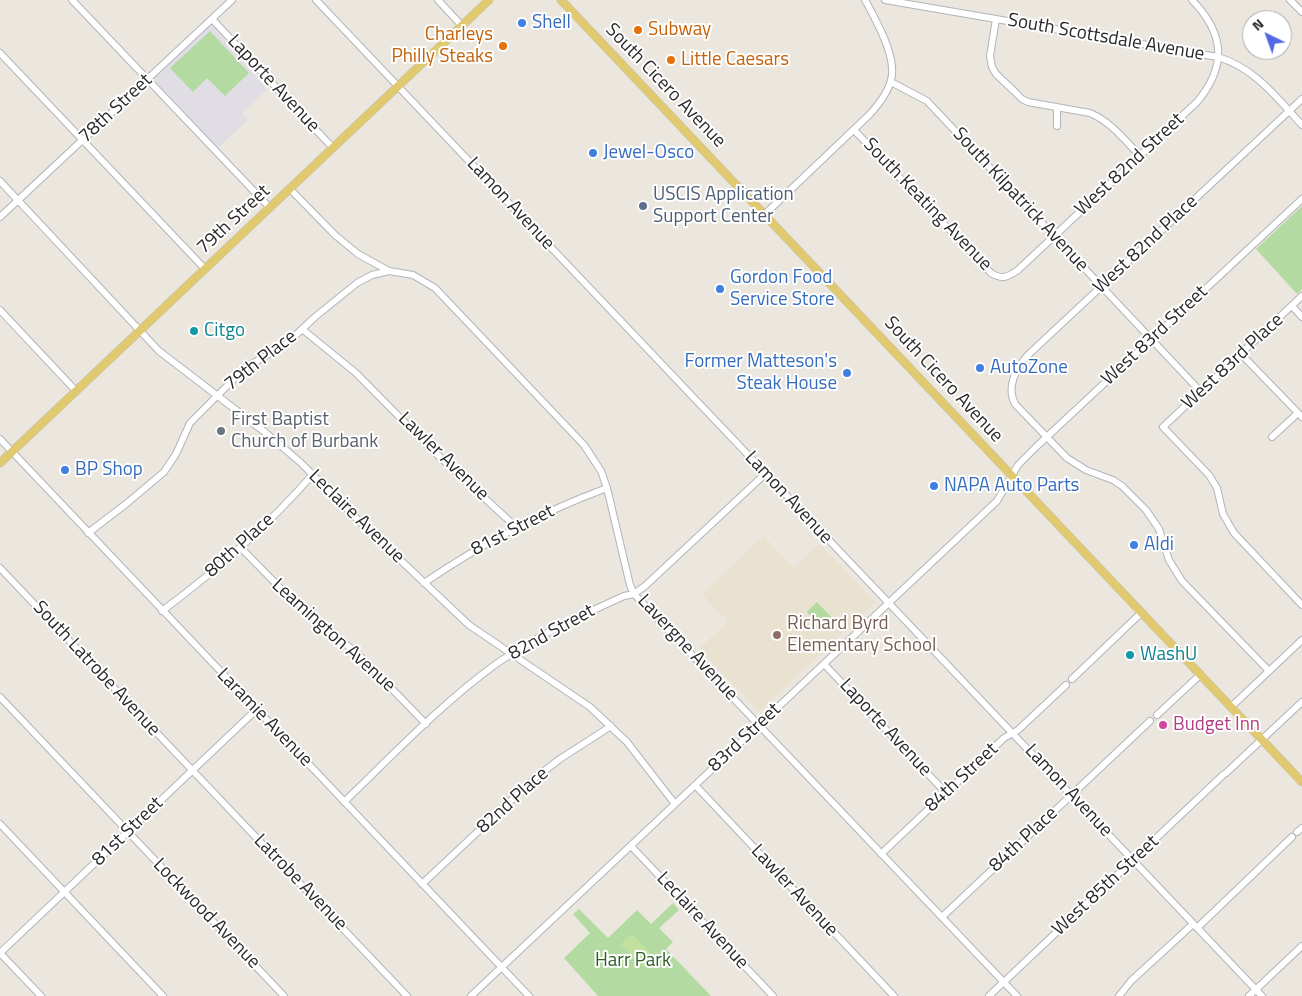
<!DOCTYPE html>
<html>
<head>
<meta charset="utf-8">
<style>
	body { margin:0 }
	#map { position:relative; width:1302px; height:996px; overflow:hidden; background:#ebe6de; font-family:"Titillium Web",sans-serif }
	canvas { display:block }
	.north { position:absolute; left:1242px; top:10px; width:50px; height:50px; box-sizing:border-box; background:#fff; border:1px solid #aaa; border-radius:50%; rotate:318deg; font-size:14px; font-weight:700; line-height:20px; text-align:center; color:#2a2a2a }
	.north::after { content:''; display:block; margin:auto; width:18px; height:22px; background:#5268e4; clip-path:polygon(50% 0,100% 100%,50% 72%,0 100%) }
</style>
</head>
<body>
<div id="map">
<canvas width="1302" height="996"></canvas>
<div class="north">N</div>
</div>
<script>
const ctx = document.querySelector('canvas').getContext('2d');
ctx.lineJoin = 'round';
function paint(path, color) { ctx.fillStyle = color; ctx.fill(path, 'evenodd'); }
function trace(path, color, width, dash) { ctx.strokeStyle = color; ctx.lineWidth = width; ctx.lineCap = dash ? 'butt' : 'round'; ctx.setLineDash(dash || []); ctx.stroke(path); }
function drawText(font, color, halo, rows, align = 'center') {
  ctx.font = font + ' "Titillium Web",sans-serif'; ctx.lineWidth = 4; ctx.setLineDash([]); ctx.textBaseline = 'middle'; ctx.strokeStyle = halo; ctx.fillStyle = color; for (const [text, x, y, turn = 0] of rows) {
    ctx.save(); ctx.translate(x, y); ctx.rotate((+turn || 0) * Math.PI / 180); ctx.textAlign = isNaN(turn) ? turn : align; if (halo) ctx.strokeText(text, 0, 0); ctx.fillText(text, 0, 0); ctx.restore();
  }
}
const industrial = new Path2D(`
	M 211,24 L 267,90 L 242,113 L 248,120 L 218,148 L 153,79 Z`);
const education = new Path2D(`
	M 764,536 L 794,568 L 820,544 L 875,602 L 759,712 L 699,649 L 728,621 L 702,594 Z`);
const green = new Path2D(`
	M 210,31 L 249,73 L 225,96 L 207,78 L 193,92 L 170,68 Z
	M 1302,206 L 1302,289 L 1297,294 L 1256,249 Z
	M 817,602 L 831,617 L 821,627 L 807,612 Z
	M 673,903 L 679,910 L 659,928 L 673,942 L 666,949 L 711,996 L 598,996 L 564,958 L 590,933 L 573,914 L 579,909 L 608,938 L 637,910 L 651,924 Z`);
const pitch = new Path2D(`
	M 632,934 L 654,957 L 644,967 L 621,944 Z`);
const minor = new Path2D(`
	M 72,0 L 270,208
	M 316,0 L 1262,996
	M 438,0 L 462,26
	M 885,0 L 1218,57 C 1255,68 1277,98 1302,125
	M 1290,0 L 1302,12
	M 212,19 L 333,148
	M 996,19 L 990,56 L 992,67 L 996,74 L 1015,92 L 1022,99 L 1028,102 L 1090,113 C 1111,122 1124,139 1139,155
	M 0,53 L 205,269
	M 891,82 L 927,101 L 1201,392
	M 1057,126 L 1057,108
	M 854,130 L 991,273 C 1002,280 1008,277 1018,270 L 1197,102 C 1227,66 1225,34 1192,0
	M 0,181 L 159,351 L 266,433 L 300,462 L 356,518 L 469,625 L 590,707 L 627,742 L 675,804
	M 290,189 L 335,235 L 358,254 L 389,271 L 413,275 L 435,288 L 584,445 L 601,471 L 607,488 L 630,585 L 634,594 L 1017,996
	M 764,215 L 869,115 C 897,85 898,68 881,31 C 876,21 871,10 865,0
	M 0,217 L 232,0
	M 1302,296 L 1163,427 L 1209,475 L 1217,488 L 1223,514 L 1234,533 L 1302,605
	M 1292,306 L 1302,317
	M 0,310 L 76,391
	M 302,329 L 356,373 L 429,447 L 516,527
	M 1241,354 L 1302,417
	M 1272,437 L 1298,413
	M 0,439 L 529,996
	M 88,533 L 126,504 L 164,472 L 176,454 L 190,423 L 246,367 L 285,345 L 315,317 L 357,283 L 372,275 L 389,271
	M 241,548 L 287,595 L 360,656 L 426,724
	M 0,568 L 407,996
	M 424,583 C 481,544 542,512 607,488
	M 162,611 C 217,570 268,526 313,474
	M 824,664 L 946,793
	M 1269,671 L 1182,581 L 1169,560 L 1159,529 L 1146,510 L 1122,486 L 1113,480 L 1086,470 L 1067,458 L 1015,404 C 1006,387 1016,368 1028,355 L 1302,99
	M 1072,679 L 1141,613
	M 0,697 L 284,996
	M 1231,707 L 1302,640
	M 1157,715 L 1200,675
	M 1226,773 L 1302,702
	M 695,785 L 894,996
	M 344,802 C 393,755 441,704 496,664 C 536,636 580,616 624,596 L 634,594 L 645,586 L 765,474
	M 0,824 L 163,996
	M 1297,832 L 1302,828
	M 631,846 L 773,996
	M 881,854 L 1004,738 L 1018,730 L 1066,685
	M 422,884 L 535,778 L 560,759 L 611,726
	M 942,917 L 1150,721
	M 1197,928 L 1292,837
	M 0,953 L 256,710
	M 0,953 L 41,996
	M 471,996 L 997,501 L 1018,465 L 1036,447 L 1302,199
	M 989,996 L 1223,775
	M 1119,996 L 1131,981 L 1193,924
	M 1249,996 L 1302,946`);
const major = new Path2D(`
	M 561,0 L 1302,782
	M 0,463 L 489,0`);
const markers = [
	[522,23,5,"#3f7fe0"],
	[638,30,5,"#e8710a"],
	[503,46,5,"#e8710a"],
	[671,60,5,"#e8710a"],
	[593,153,5,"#3f7fe0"],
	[643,206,5,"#5c6f8a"],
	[720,289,5,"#3f7fe0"],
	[194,331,5,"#0f9aa8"],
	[980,368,5,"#3f7fe0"],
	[847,373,5,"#3f7fe0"],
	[221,431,5,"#6b7280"],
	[65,470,5,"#3f7fe0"],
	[934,486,5,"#3f7fe0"],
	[1134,545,5,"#3f7fe0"],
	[777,635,5,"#8d6e63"],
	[1130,655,5,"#0f9aa8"],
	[1163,725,5,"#d1479c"]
];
const shopNames = [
	["Shell",532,23],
	["Jewel-Osco",603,153],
	["Gordon Food",730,278],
	["Service Store",730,300],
	["Former Matteson's",837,362,"right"],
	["Steak House",837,384,"right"],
	["AutoZone",990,368],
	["BP Shop",75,470],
	["NAPA Auto Parts",944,486],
	["Aldi",1144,545]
];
const foodNames = [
	["Subway",648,30],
	["Charleys",493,35,"right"],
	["Philly Steaks",493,57,"right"],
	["Little Caesars",681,60]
];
const streetNames = [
	["South Scottsdale Avenue",1106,38,10],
	["Laporte Avenue",273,84,47],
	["South Cicero Avenue",665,86,46],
	["78th Street",116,109,-43],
	["West 82nd Street",1130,165,-43],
	["South Kilpatrick Avenue",1020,200,47],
	["Lamon Avenue",510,204,47],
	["South Keating Avenue",927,205,46],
	["79th Street",234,220,-43],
	["West 82nd Place",1146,245,-43],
	["West 83rd Street",1155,336,-43],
	["79th Place",261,361,-38],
	["West 83rd Place",1233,362,-43],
	["South Cicero Avenue",943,380,47],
	["Lawler Avenue",443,457,44],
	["Lamon Avenue",788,498,47],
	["Leclaire Avenue",356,517,44],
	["81st Street",513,531,-27],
	["80th Place",240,546,-42],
	["82nd Street",552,633,-29],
	["Leamington Avenue",333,636,42],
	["Lavergne Avenue",687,648,47],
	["South Latrobe Avenue",96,669,47],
	["Laramie Avenue",264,718,46],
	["Laporte Avenue",885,728,47],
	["83rd Street",745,738,-43],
	["84th Street",962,778,-43],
	["Lamon Avenue",1068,791,47],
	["82nd Place",513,801,-42],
	["81st Street",128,832,-44],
	["84th Place",1024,840,-43],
	["Latrobe Avenue",300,883,46],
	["West 85th Street",1106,886,-43],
	["Lawler Avenue",794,891,47],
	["Lockwood Avenue",206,914,46],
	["Leclaire Avenue",702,921,47]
];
const serviceNames = [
	["USCIS Application",653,195],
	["Support Center",653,217]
];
const cultureNames = [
	["Citgo",204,331],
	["WashU",1140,655]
];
const worshipNames = [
	["First Baptist",231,420],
	["Church of Burbank",231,442]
];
const educationNames = [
	["Richard Byrd",787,624],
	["Elementary School",787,646]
];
const hotelNames = [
	["Budget Inn",1173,725]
];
const parkNames = [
	["Harr Park",633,961]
];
paint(industrial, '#e0dee4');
paint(education, '#eae2d0');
paint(green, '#b3dba1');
paint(pitch, '#c2e19e');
trace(minor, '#b2b4bc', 8);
trace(major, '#c3c3c3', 9);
trace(minor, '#fff', 6);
trace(major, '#e0c96e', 8);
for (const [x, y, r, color] of markers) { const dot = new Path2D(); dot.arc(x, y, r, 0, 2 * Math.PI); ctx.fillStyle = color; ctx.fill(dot); trace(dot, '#fff', 2); }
drawText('19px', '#366cbe', '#fff', shopNames, 'left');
drawText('19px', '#c56008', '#fff', foodNames, 'left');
drawText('19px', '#2a2a2a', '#fff', streetNames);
drawText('19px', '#4e5e75', '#fff', serviceNames, 'left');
drawText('19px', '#0d838f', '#fff', cultureNames, 'left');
drawText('19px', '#5b616d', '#fff', worshipNames, 'left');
drawText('19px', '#785e54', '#fff', educationNames, 'left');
drawText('19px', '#b23c85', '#fff', hotelNames, 'left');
drawText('19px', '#2d5f23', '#fff', parkNames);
</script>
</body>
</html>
